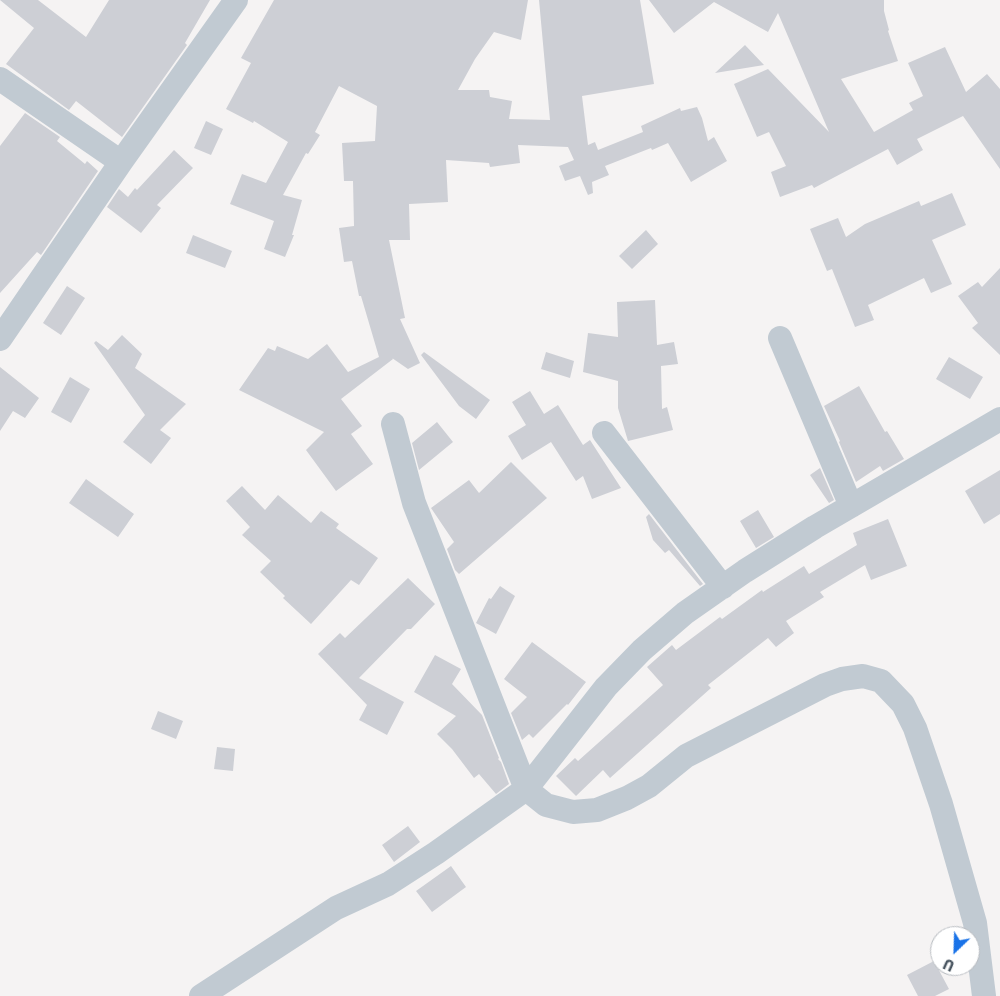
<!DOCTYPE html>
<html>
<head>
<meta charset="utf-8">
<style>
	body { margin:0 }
	#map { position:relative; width:1000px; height:996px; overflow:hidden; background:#f5f3f3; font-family:Rubik,sans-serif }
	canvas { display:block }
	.north { position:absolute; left:930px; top:926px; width:50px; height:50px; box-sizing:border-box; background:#fff; border:1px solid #b7bbc0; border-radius:50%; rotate:204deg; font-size:14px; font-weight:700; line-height:20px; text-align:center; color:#4a5661 }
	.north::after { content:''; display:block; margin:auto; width:18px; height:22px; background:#1a73e8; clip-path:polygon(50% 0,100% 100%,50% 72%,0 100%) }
</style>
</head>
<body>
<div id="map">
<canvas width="1000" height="996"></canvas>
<div class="north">U</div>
</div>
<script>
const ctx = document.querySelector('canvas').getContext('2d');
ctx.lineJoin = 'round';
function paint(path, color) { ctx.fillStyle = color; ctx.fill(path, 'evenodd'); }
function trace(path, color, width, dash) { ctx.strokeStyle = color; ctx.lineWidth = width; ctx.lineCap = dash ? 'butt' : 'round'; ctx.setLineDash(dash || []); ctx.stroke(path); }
const building = new Path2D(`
	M 0,0 L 38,0 L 86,37 L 109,0 L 210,0 L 185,43 L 187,45 L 122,137 L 76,101 L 69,110 L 6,64 L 34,28 Z
	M 274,0 L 528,0 L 521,40 L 494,32 L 475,59 L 458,90 L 489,90 L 490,97 L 512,101 L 509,119 L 550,120 L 539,0 L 640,0 L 654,84 L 582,96 L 588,145 L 595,142 L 598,150 L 643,132 L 641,126 L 680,108 L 681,111 L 697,107 L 702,118 L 708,141 L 714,137 L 727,161 L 691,182 L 668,143 L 652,150 L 651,148 L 605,166 L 609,175 L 592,182 L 593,193 L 588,195 L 580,176 L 565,181 L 559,166 L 574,160 L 568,147 L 518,145 L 520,163 L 490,167 L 489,163 L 446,160 L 448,202 L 409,204 L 410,240 L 389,240 L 405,318 L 400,319 L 420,363 L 408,369 L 392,358 L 393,359 L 341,399 L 362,426 L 351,434 L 373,464 L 336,491 L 306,450 L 324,432 L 239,390 L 268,348 L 275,351 L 277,346 L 308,359 L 327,344 L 348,372 L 379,357 L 361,296 L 359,296 L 352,261 L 344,262 L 339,228 L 354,226 L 353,181 L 344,181 L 342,143 L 375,141 L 377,106 L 339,86 L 315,132 L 320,135 L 308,154 L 306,153 L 283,195 L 302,200 L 292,235 L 294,235 L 285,257 L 264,249 L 274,221 L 230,204 L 242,174 L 266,183 L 288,142 L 254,121 L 253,123 L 226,109 L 251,63 L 241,58 Z
	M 649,0 L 884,0 L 884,11 L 889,30 L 888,31 L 898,61 L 841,79 L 874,132 L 913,110 L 909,103 L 923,96 L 908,63 L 945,47 L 966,92 L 987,74 L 1000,89 L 1000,169 L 963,116 L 917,139 L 923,150 L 897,165 L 888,149 L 814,188 L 812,185 L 780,197 L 771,172 L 786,166 L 769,132 L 757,137 L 734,84 L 768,69 L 829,132 L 778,13 L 768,32 L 714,2 L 674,33 Z
	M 745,45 L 764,65 L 715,73 Z
	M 25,113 L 60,137 L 57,141 L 85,164 L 87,161 L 98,171 L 41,255 L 37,252 L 0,293 L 0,146 Z
	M 206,121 L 223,129 L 211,155 L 194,148 Z
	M 174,150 L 193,168 L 157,205 L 161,208 L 141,233 L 107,207 L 119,189 L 128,197 L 135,188 L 137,190 Z
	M 952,193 L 966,225 L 932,240 L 952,284 L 931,293 L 924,278 L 868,305 L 874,320 L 855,327 L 832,269 L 827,271 L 810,229 L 838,218 L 846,237 L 865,224 L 919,201 L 921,206 Z
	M 646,230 L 658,244 L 632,269 L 619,256 Z
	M 193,235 L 232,251 L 225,268 L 186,253 Z
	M 1000,268 L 1000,355 L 972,328 L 978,323 L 958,296 L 978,282 L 982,287 Z
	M 67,286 L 85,298 L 61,335 L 43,323 Z
	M 655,300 L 657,345 L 674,342 L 678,364 L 661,366 L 662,409 L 667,407 L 673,430 L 628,441 L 618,408 L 618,381 L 583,372 L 588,333 L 618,337 L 617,302 Z
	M 122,335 L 142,354 L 135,368 L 186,404 L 160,430 L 171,438 L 151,464 L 123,442 L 145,415 L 94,343 L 96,341 L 108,350 Z
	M 424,352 L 490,400 L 476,419 L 459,406 L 421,355 Z
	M 546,352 L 574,361 L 570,378 L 541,369 Z
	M 949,357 L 983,377 L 970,399 L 936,379 Z
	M 0,367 L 39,398 L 25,418 L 13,411 L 0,431 Z
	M 70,377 L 90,389 L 71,423 L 51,412 Z
	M 859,386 L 885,432 L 887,431 L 904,459 L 883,471 L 880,466 L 856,482 L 839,442 L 840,441 L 824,406 Z
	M 530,391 L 544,414 L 558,405 L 583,445 L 590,440 L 621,488 L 592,499 L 583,476 L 576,481 L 551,442 L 522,460 L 508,436 L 526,425 L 512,402 Z
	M 437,422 L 453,442 L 419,470 L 412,443 Z
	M 511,462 L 547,498 L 459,574 L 455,570 L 447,549 L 454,542 L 431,508 L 469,480 L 479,493 Z
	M 820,468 L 834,500 L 829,503 L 810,475 Z
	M 1000,470 L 1000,514 L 984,524 L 965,491 Z
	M 86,479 L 134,514 L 118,537 L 69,503 Z
	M 242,486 L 265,510 L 278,495 L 311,523 L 321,511 L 339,524 L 336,528 L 378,558 L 359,585 L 351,580 L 311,624 L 283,598 L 285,596 L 260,572 L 271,561 L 242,535 L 250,527 L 226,501 Z
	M 758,510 L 774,537 L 756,548 L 740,521 Z
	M 649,514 L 703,584 L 700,586 L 669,550 L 665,553 L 653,540 L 646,517 Z
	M 888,519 L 907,566 L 871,580 L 865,565 L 820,592 L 824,597 L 786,621 L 794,633 L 776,647 L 768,638 L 708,685 L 711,688 L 610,778 L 603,770 L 576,796 L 556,776 L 575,758 L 578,761 L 663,685 L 647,667 L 672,645 L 676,650 L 720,617 L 722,619 L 762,590 L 763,592 L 804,566 L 809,574 L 857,545 L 853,533 Z
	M 408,578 L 435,604 L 411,629 L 407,629 L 359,678 L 404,702 L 387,735 L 359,720 L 367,705 L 318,654 L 340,633 L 345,638 Z
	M 500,586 L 515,596 L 496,634 L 476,623 L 489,598 L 491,599 Z
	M 532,642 L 586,682 L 568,705 L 567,704 L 533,738 L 529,734 L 522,740 L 511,713 L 527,697 L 504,679 Z
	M 435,655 L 461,669 L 452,684 L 482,715 L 499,758 L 498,759 L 501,762 L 509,784 L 496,794 L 479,774 L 474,778 L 452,749 L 437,734 L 456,716 L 414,692 Z
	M 158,711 L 183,721 L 176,739 L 151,729 Z
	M 217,747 L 235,749 L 233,771 L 214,769 Z
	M 408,826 L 420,842 L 394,862 L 382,845 Z
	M 451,866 L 466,887 L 432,912 L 416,891 Z
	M 934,961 L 949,989 L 935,996 L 918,996 L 907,975 Z`);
const minor = new Path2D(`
	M 0,79 L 121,162
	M 780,338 L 851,506
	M 0,339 L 121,162 L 236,0
	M 393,424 L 414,503 L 526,789 L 546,805 L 573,812 L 597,810 L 627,798 L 649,786 L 686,756 L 825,685 L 842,679 L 863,676 L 881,681 L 903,704 L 915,728 L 941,804 L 975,923 L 984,996
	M 604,433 L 723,587
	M 201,996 L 336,908 L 388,884 L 436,853 L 526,789 L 606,687 L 642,650 L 685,613 L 745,571 L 815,527 L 1000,419`);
paint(building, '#cdcfd5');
trace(minor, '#c1cad2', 24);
</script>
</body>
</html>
